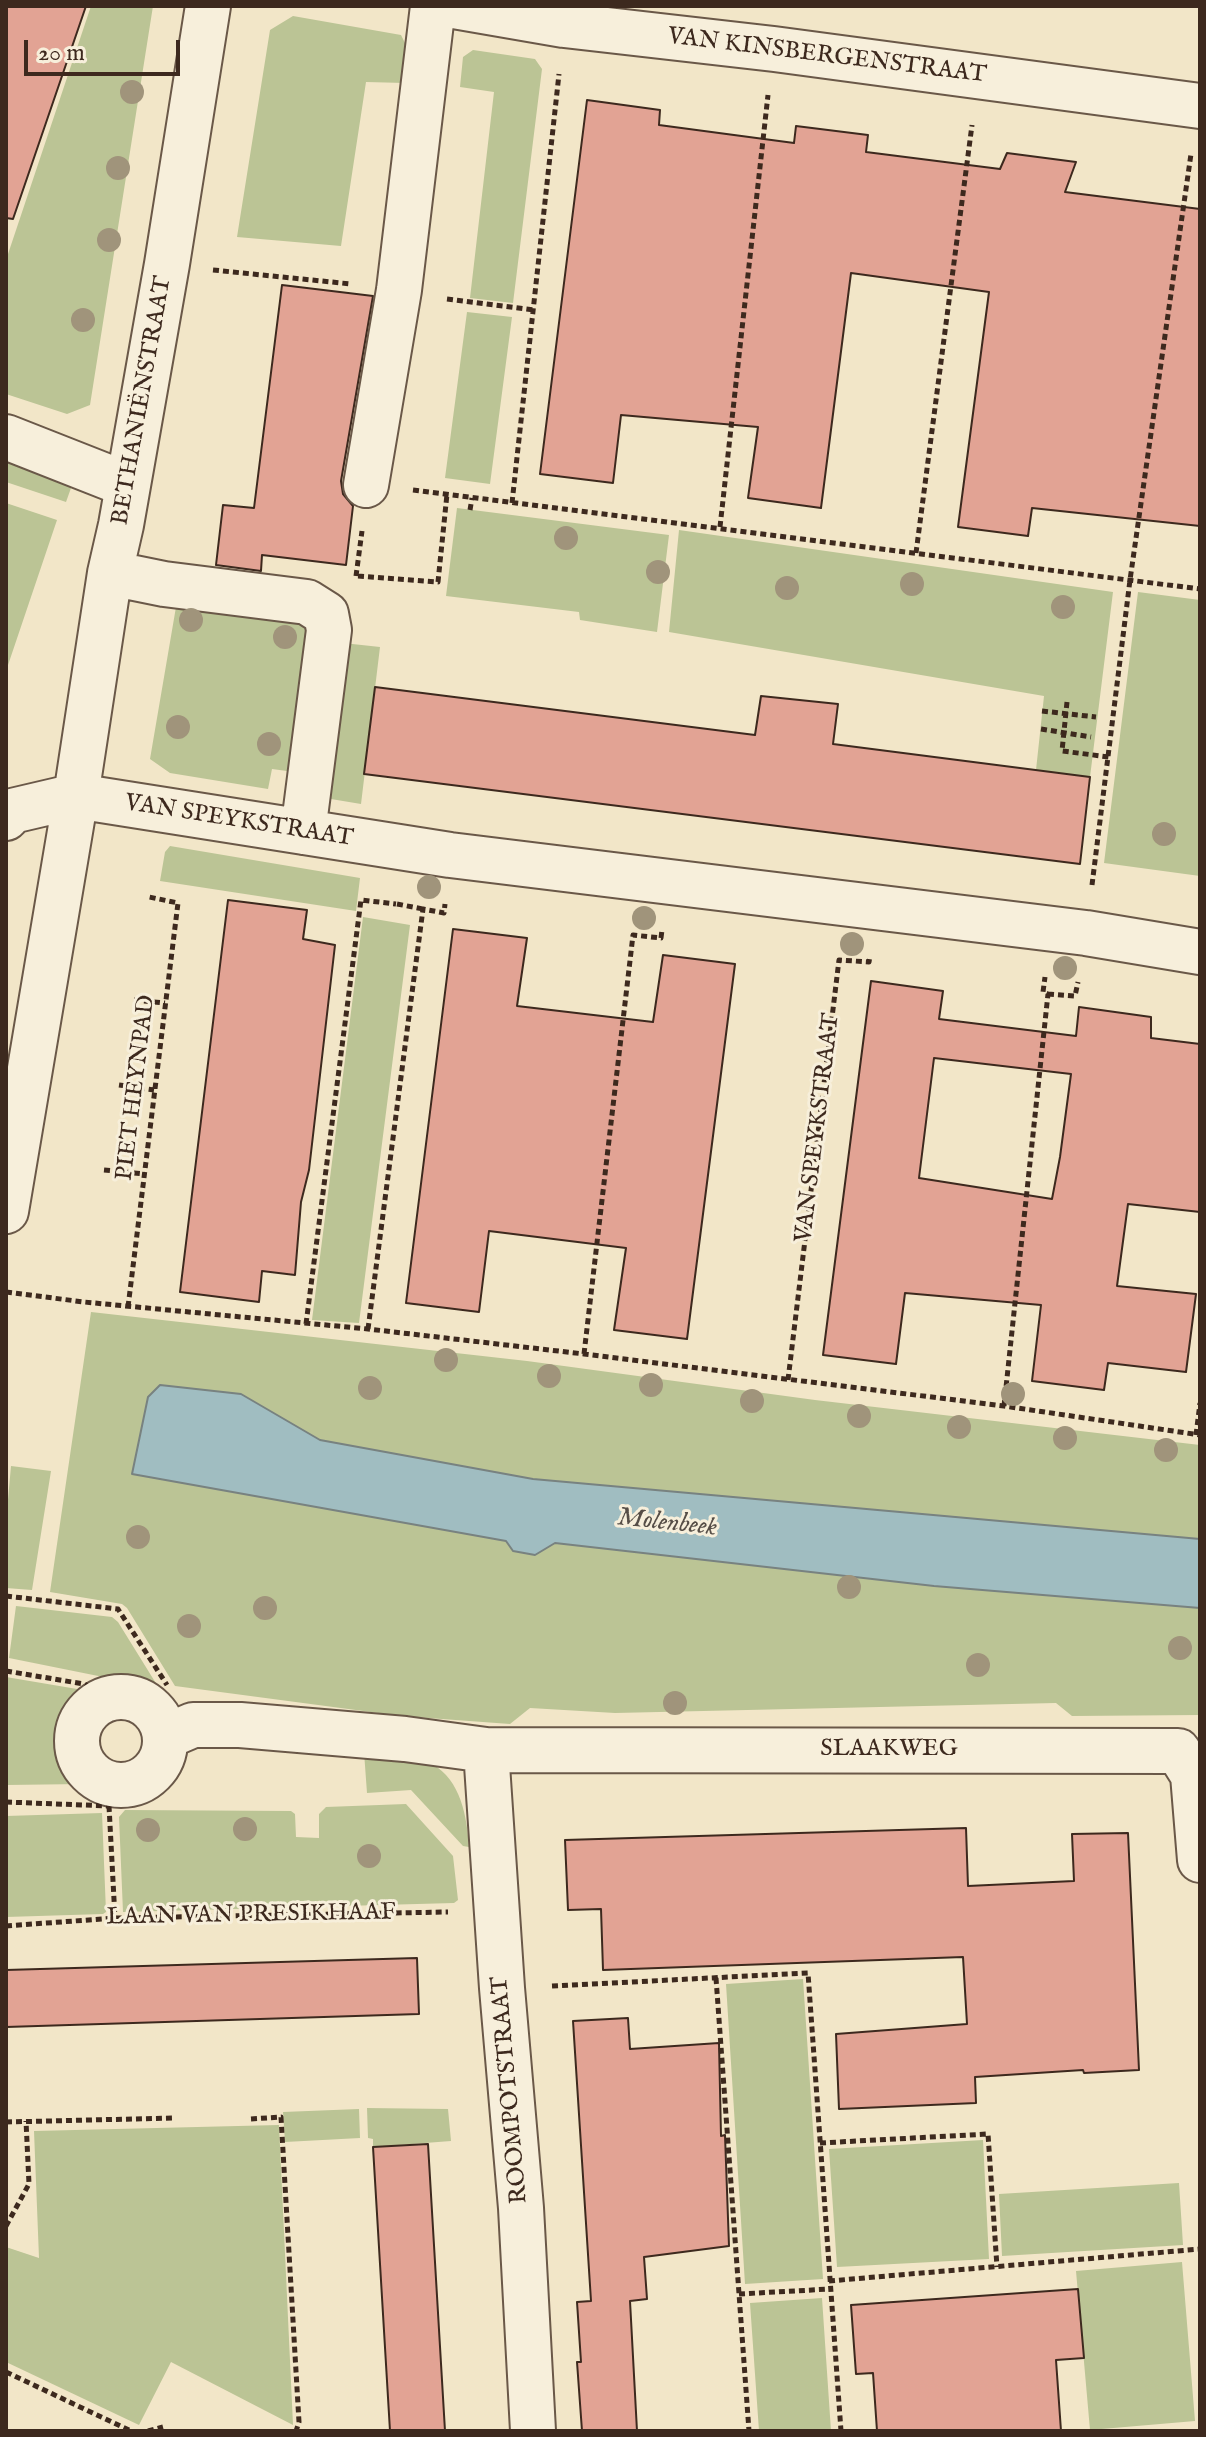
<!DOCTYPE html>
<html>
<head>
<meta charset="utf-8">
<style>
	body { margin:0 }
	#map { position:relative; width:1206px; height:2437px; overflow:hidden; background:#f2e6c8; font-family:"IM FELL English",serif }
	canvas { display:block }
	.frame { position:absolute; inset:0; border:8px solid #3d291e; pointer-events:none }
	.scale { position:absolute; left:24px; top:40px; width:156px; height:36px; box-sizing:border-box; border:4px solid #3d291e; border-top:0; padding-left:10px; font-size:24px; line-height:28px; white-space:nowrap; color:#3d291e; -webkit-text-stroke:6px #f7efdb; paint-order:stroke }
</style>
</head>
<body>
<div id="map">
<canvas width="1206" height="2437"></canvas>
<div class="frame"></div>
<div class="scale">20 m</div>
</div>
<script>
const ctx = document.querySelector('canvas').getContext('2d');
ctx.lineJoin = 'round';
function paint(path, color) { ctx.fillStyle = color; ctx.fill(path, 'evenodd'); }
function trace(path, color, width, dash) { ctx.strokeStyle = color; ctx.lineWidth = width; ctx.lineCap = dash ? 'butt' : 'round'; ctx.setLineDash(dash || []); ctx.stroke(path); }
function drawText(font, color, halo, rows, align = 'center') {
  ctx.font = font + ' "IM FELL English",serif'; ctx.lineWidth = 6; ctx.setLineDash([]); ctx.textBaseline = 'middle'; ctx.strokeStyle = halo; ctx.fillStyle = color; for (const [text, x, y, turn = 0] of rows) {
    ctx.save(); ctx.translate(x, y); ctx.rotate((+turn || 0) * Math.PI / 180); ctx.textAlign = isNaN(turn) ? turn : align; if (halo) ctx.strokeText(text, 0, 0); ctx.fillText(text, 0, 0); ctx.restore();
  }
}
const green = new Path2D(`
	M 91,6 L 153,6 L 90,405 L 67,414 L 6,394 L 6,260 Z
	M 293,16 L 401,35 L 407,47 L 405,83 L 366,82 L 341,246 L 237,237 L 270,30 Z
	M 473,50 L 535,59 L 542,69 L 513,303 L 470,298 L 494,92 L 460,87 L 463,57 Z
	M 467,312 L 512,317 L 490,484 L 445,478 Z
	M 6,451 L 76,474 L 66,502 L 6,482 Z
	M 6,503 L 57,520 L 6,671 Z
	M 457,508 L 669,535 L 657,632 L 580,620 L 579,612 L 446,596 Z
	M 679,530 L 1113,592 L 1090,777 L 1036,770 L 1044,696 L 669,632 Z
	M 1138,592 L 1200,600 L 1200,876 L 1104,863 Z
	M 176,607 L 309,624 L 296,766 L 287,771 L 272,769 L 268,789 L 170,773 L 150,759 Z
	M 334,642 L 380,647 L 361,804 L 319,797 Z
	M 170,846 L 360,878 L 356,911 L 160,881 L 165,852 Z
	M 363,917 L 410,925 L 359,1323 L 312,1320 Z
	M 91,1312 L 527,1361 L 815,1400 L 1200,1445 L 1200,1539 L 533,1479 L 320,1440 L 241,1394 L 133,1474 L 506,1541 L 513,1551 L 535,1555 L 555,1543 L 934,1586 L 1200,1608 L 1200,1715 L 1072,1716 L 1056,1703 L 615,1713 L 530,1708 L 510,1724 L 401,1716 L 175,1686 L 127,1608 L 122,1604 L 50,1592 Z
	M 11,1466 L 51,1471 L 32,1590 L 6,1588 L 6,1522 Z
	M 16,1606 L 112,1617 L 118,1622 L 157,1685 L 138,1684 L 9,1658 Z
	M 6,1677 L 83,1690 L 66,1711 L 61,1738 L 65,1758 L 83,1784 L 6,1785 Z
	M 364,1752 C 380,1754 420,1757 432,1764 C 461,1780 467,1817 469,1847 L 463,1846 L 411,1790 L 367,1793 Z
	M 406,1804 L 453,1856 L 458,1900 L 454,1903 L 123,1912 L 119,1817 L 125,1810 L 291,1811 L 295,1814 L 296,1837 L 319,1838 L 319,1814 L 326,1807 Z
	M 102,1813 L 106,1912 L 103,1914 L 6,1917 L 6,1816 Z
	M 803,1979 L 823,2279 L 745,2284 L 726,1984 Z
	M 367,2108 L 448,2109 L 451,2141 L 373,2147 L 373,2139 L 368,2138 Z
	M 359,2109 L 360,2138 L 285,2142 L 283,2112 Z
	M 279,2125 L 293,2425 L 171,2362 L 139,2425 L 6,2362 L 6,2247 L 39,2258 L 34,2131 Z
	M 983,2140 L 989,2259 L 837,2267 L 829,2149 Z
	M 1179,2183 L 1183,2245 L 1002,2256 L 999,2194 Z
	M 1182,2262 L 1195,2421 L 1090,2430 L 1076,2271 Z
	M 822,2298 L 831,2431 L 759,2431 L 750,2303 Z`);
const water = new Path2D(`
	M 160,1385 L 241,1394 L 320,1440 L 533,1479 L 1200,1539 L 1200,1608 L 934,1586 L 555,1543 L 535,1555 L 513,1551 L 506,1541 L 132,1474 L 148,1397 Z`);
const building = new Path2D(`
	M 6,6 L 86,6 L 13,219 L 6,218 Z
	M 587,100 L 660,110 L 659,125 L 794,143 L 796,126 L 868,135 L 866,152 L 1000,169 L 1007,153 L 1076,162 L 1065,192 L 1200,209 L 1200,526 L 1032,508 L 1028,536 L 958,527 L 989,292 L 851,273 L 821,508 L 748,498 L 758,427 L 621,415 L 613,483 L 540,474 Z
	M 282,285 L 373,296 L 341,481 L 343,494 L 353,506 L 346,565 L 262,555 L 261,571 L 216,565 L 223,505 L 254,508 Z
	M 375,687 L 755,735 L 761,696 L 838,704 L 833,744 L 1090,777 L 1080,864 L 364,774 Z
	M 228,900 L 307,910 L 303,939 L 335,945 L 309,1170 L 301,1202 L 295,1275 L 262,1271 L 259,1302 L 180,1292 Z
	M 453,929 L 527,938 L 517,1006 L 653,1022 L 663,955 L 735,964 L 687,1339 L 614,1330 L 626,1248 L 489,1231 L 479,1312 L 406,1303 Z
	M 871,981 L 943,991 L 939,1019 L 1076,1036 L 1079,1007 L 1151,1017 L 1151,1038 L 1200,1044 L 1200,1212 L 1128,1204 L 1117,1286 L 1196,1294 L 1186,1372 L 1108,1363 L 1104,1390 L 1032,1381 L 1041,1305 L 905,1293 L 896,1364 L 823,1355 ZM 934,1058 L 1071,1074 L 1060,1157 L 1052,1199 L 919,1178 Z
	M 966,1828 L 968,1886 L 1074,1881 L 1072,1834 L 1128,1833 L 1139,2070 L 1084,2073 L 1083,2070 L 975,2077 L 976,2103 L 839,2109 L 836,2034 L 967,2024 L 963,1957 L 603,1970 L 601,1909 L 568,1910 L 565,1840 Z
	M 417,1958 L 419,2014 L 6,2027 L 6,1970 Z
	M 628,2018 L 630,2049 L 719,2043 L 721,2136 L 725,2135 L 729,2246 L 644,2257 L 647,2299 L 630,2301 L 637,2431 L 582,2431 L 577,2362 L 581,2362 L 577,2302 L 591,2301 L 573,2021 Z
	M 428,2144 L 445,2431 L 390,2431 L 373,2147 Z
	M 1078,2289 L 1084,2358 L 1056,2360 L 1061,2431 L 877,2431 L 873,2373 L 856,2374 L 851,2305 Z`);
const path = new Path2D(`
	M 213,270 L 351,284
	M 447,299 L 534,310
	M 413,490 L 1200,589
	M 512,503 L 559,74
	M 470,510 L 472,498
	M 720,527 L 768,95
	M 916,553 L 972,125
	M 356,576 L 362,531
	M 358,576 L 438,582 L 447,494
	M 1067,702 L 1062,751 L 1109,757
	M 1042,711 L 1096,717
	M 1041,729 L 1091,737
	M 1092,885 L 1130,580 L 1191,154
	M 397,904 L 423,909
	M 1048,994 L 1075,996 L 1078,982
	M 134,1000 L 165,1003
	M 119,1085 L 154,1090
	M 104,1170 L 144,1174
	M 6,1292 L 84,1302 L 368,1329 L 584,1354 L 1004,1406 L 1200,1435
	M 128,1307 L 178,903 L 149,897
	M 306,1324 L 361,900 L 396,904
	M 368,1329 L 423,909 L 444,913 L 445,904
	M 584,1354 L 633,935 L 661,938 L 662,930
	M 788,1380 L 839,960 L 869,962 L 870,956
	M 1004,1406 L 1048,994 L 1043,992 L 1045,977
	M 1196,1435 L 1200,1403
	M 6,1596 L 118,1609 L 167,1685
	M 6,1671 L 84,1684 L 112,1697
	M 6,1802 L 109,1806 L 109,1783
	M 109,1806 L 115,1918
	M 6,1926 L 115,1918 L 448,1912
	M 716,1978 L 749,2431
	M 552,1986 L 808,1973 L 841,2431
	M 251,2119 L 281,2117 L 299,2422 L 296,2431
	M 6,2122 L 174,2118
	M 820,2143 L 988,2134 L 997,2267
	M 6,2226 L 29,2184 L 26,2121
	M 829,2281 L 1200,2249
	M 739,2294 L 830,2289
	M 6,2372 L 131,2431
	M 148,2431 L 163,2427`);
const minor = new Path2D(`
	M 454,6 L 564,25 L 774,49 L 1200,106
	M 6,437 L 128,485
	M 366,485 L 399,290 L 433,6
	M 110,573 L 164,584 L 307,602 L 326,614 L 329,630 L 303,832
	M 6,818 L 12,811 L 76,796 L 450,855 L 1086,933 L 1200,952
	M 6,1211 L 76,796 L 110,573 L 121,525 L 167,264 L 208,6
	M77 1741a44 44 0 1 1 88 0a44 44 0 1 1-88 0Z
	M 165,1737 L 193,1725 L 240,1725 L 405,1739 L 486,1750 L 1178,1751 L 1193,1775 L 1200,1860
	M 486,1750 L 502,1988 L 521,2208 L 533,2431`);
const trees = [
	[132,92],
	[118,168],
	[109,240],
	[83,320],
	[566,538],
	[658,572],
	[912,584],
	[787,588],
	[1063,607],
	[191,620],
	[285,637],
	[178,727],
	[269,744],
	[1164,834],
	[429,887],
	[644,918],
	[852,944],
	[1065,968],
	[446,1360],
	[549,1376],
	[651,1385],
	[370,1388],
	[1013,1394],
	[752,1401],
	[859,1416],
	[959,1427],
	[1065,1438],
	[1166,1450],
	[138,1537],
	[849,1587],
	[265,1608],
	[189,1626],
	[1180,1648],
	[978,1665],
	[675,1703],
	[245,1829],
	[148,1830],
	[369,1856]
];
const streetNames = [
	["VAN KINSBERGENSTRAAT",827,57,7],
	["BETHANIËNSTRAAT",143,401,-80],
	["VAN SPEYKSTRAAT",239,822,9],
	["PIET HEYNPAD",137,1088,-83],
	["VAN SPEYKSTRAAT",819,1128,-83],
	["SLAAKWEG",889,1750],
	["LAAN VAN PRESIKHAAF",251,1916,-1],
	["ROOMPOTSTRAAT",511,2090,-95]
];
const waterNames = [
	["Molenbeek",667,1524,6]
];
paint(green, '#bbc495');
paint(water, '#a0bdc1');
trace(water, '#788280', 2);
paint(building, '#e2a394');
trace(building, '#3d291e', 2);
trace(minor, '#6a5848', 48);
trace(path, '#3d291e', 5, [6, 4]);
trace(minor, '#f7efdb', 44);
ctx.fillStyle = '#a0947b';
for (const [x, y] of trees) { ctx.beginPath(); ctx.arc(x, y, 12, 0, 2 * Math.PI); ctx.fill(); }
drawText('24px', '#3d291e', '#f7efdb', streetNames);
drawText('italic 26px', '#564e47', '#f7efdb', waterNames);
</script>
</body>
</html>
